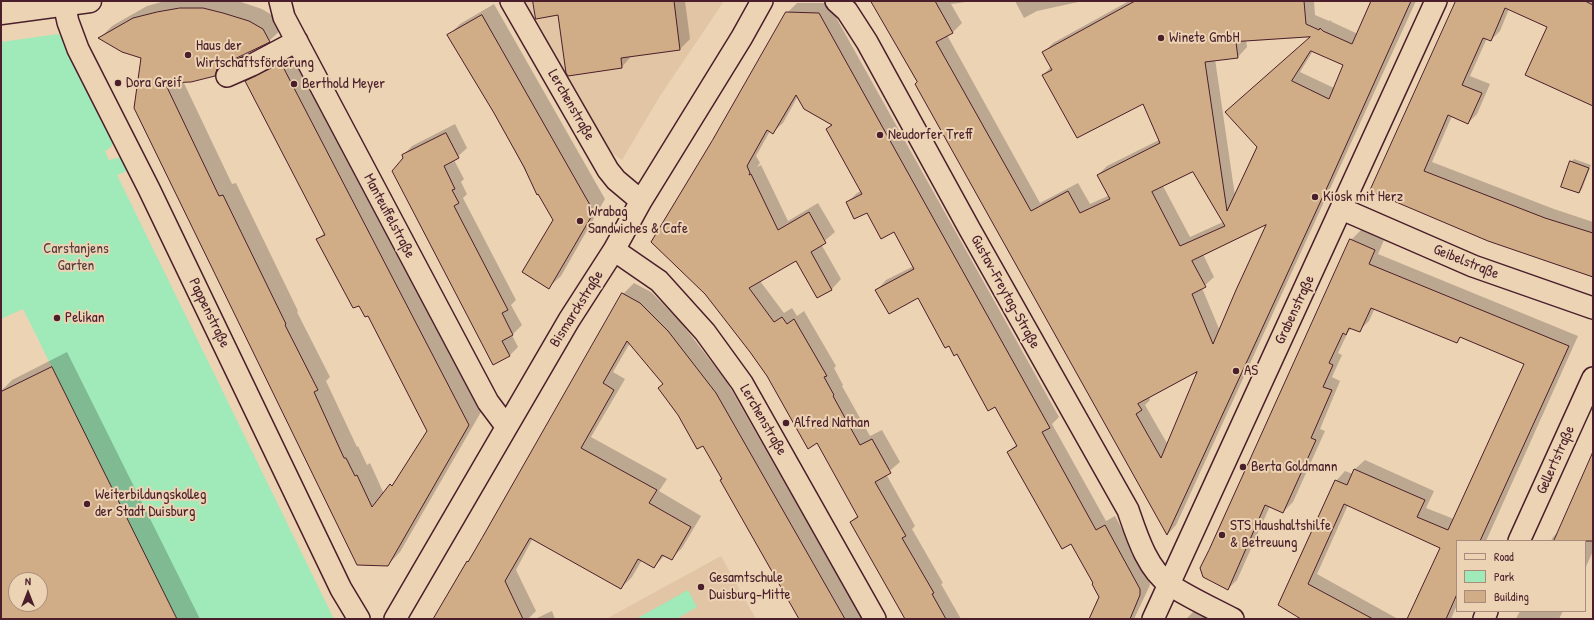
<!DOCTYPE html>
<html>
<head>
<meta charset="utf-8">
<style>
	body { margin:0 }
	#map { position:relative; width:1594px; height:620px; overflow:hidden; background:#ecd3b4; font-family:"Patrick Hand",sans-serif }
	canvas { display:block }
	.frame { position:absolute; inset:0; border:2px solid #4a1f2b; pointer-events:none }
	.legend { position:absolute; left:1456px; top:540px; width:130px; height:72px; box-sizing:border-box; background:#ecd3b4; border:1px solid #ab8b7d; margin:0; padding:5px 7px; list-style:none; font-size:12px; color:#4a1f2b }
	.legend li { display:flex; align-items:center; gap:8px; height:20px }
	.legend b { width:20px; border:1px solid #ab8b7d }
	.north { position:absolute; left:8px; top:572px; width:40px; height:40px; box-sizing:border-box; background:#ecd3b4; border:1px solid #ab8b7d; border-radius:50%; rotate:0deg; font-size:11px; font-weight:700; line-height:16px; text-align:center; color:#4a1f2b }
	.north::after { content:''; display:block; margin:auto; width:14px; height:18px; background:#4a1f2b; clip-path:polygon(50% 0,100% 100%,50% 72%,0 100%) }
</style>
</head>
<body>
<div id="map">
<canvas width="1594" height="620"></canvas>
<div class="frame"></div>
<ul class="legend">
<li><b style="height:5px;background:#ecd3b4"></b>Road</li>
<li><b style="height:11px;background:#a0e9b8"></b>Park</li>
<li><b style="height:11px;background:#d0ad86"></b>Building</li>
</ul>
<div class="north">N</div>
</div>
<script>
const ctx = document.querySelector('canvas').getContext('2d');
ctx.lineJoin = 'round';
function paint(path, color) { ctx.fillStyle = color; ctx.fill(path, 'evenodd'); }
function trace(path, color, width, dash) { ctx.strokeStyle = color; ctx.lineWidth = width; ctx.lineCap = dash ? 'butt' : 'round'; ctx.setLineDash(dash || []); ctx.stroke(path); }
function drawText(font, color, halo, rows, align = 'center') {
  ctx.font = font + ' "Patrick Hand",sans-serif'; ctx.lineWidth = 4; ctx.setLineDash([]); ctx.textBaseline = 'middle'; ctx.strokeStyle = halo; ctx.fillStyle = color; for (const [text, x, y, turn = 0] of rows) {
    ctx.save(); ctx.translate(x, y); ctx.rotate((+turn || 0) * Math.PI / 180); ctx.textAlign = isNaN(turn) ? turn : align; if (halo) ctx.strokeText(text, 0, 0); ctx.fillText(text, 0, 0); ctx.restore();
  }
}
const built = new Path2D(`
	M 525,1 L 724,1 L 660,96 L 622,160 L 611,152 Z
	M 721,556 L 756,619 L 606,619 Z`);
const green = new Path2D(`
	M 58,34 L 67,38 L 115,140 L 111,147 L 105,151 L 109,160 L 122,157 L 132,169 L 117,175 L 334,619 L 177,619 L 23,309 L 1,319 L 1,42 Z
	M 688,590 L 697,607 L 676,619 L 636,619 Z`);
const shadow = new Path2D(`
	M 165,1 L 238,1 L 262,9 L 275,17 L 282,29 L 269,41 L 228,61 L 215,75 L 183,81 L 232,184 L 236,183 L 298,311 L 297,312 L 330,377 L 326,381 L 357,447 L 358,446 L 367,465 L 370,463 L 384,494 L 400,476 L 428,431 L 368,314 L 318,239 L 325,232 L 246,81 L 259,69 L 293,52 L 481,412 L 400,552 L 388,565 L 142,57 L 100,38 L 112,26 L 147,6 Z
	M 534,1 L 685,1 L 690,39 L 680,49 L 632,55 L 622,67 L 568,75 L 559,14 Z
	M 873,1 L 973,1 L 951,4 L 962,23 L 953,32 L 947,35 L 1040,203 L 1078,183 L 1090,204 L 1110,195 L 1098,175 L 1107,166 L 1159,140 L 1144,103 L 1043,75 L 1051,67 L 1043,53 L 1053,43 L 1129,1 L 1314,1 L 1315,15 L 1329,21 L 1330,20 L 1332,22 L 1358,34 L 1372,1 L 1416,1 L 1176,525 L 1168,534 ZM 1312,36 L 1235,196 L 1215,59 L 1238,57 L 1247,47 L 1246,40 ZM 1313,51 L 1345,65 L 1334,88 L 1300,72 ZM 1193,171 L 1223,222 L 1190,237 L 1163,186 ZM 1268,223 L 1220,331 L 1202,288 L 1214,277 L 1203,254 ZM 1199,370 L 1168,445 L 1145,405 L 1150,400 L 1149,397 Z
	M 1015,1 L 1083,1 L 1037,11 L 1024,18 Z
	M 1457,1 L 1593,1 L 1593,105 L 1548,27 L 1509,9 L 1500,31 L 1491,40 L 1487,38 L 1470,76 L 1490,84 L 1477,114 L 1468,123 L 1452,116 L 1432,162 L 1554,209 L 1593,222 L 1593,277 L 1489,240 L 1371,191 Z
	M 797,3 L 828,3 L 1059,417 L 1052,424 L 1106,521 L 1115,516 L 1149,579 L 1150,585 L 1134,619 L 1090,619 L 1100,597 L 1094,582 L 1072,542 L 1008,452 L 1017,444 L 996,405 L 918,297 L 877,290 L 886,280 L 914,266 L 894,231 L 867,211 L 847,203 L 857,193 L 861,191 L 827,129 L 832,124 L 798,96 L 783,123 L 773,132 L 770,131 L 756,156 L 760,163 L 757,167 L 761,165 L 788,221 L 818,203 L 835,232 L 821,244 L 841,279 L 832,289 L 817,297 L 796,260 L 760,281 L 784,313 L 792,308 L 797,316 L 804,311 L 836,366 L 834,368 L 843,385 L 842,386 L 870,436 L 882,430 L 900,462 L 886,474 L 915,526 L 912,529 L 943,583 L 941,584 L 961,619 L 906,619 L 851,522 L 858,515 L 817,442 L 767,376 L 713,142 L 787,13 Z
	M 494,4 L 605,199 L 561,276 L 549,287 L 554,220 L 539,192 L 537,193 L 495,113 L 449,35 L 460,24 Z
	M 455,124 L 467,148 L 454,160 L 464,179 L 461,182 L 467,194 L 463,198 L 516,300 L 511,305 L 522,325 L 512,335 L 518,347 L 509,356 L 403,155 L 412,146 Z
	M 1574,159 L 1591,165 L 1582,189 L 1579,192 L 1571,162 Z
	M 1361,230 L 1384,240 L 1378,254 L 1578,336 L 1486,541 L 1457,541 L 1457,605 L 1451,619 L 1408,619 L 1441,547 L 1348,505 L 1317,574 L 1398,619 L 1310,619 L 1299,617 L 1336,481 L 1345,471 L 1353,474 L 1355,469 L 1365,460 L 1434,491 L 1426,508 L 1454,519 L 1525,363 L 1461,337 L 1456,342 L 1375,308 L 1369,321 L 1359,331 L 1352,328 L 1348,332 L 1338,353 L 1342,355 L 1332,377 L 1340,381 L 1320,429 L 1325,431 L 1293,502 L 1283,512 L 1270,506 L 1237,580 L 1228,589 L 1210,551 L 1351,240 Z
	M 634,283 L 651,292 L 679,320 L 727,382 L 862,619 L 800,619 L 721,480 L 723,478 L 703,445 L 664,383 L 630,343 L 613,372 L 625,379 L 591,437 L 667,479 L 659,491 L 701,516 L 682,548 L 671,559 L 665,555 L 654,567 L 642,560 L 632,577 L 621,588 L 533,538 L 516,570 L 536,611 L 528,619 L 434,619 L 467,562 L 472,556 L 623,294 Z
	M 67,352 L 200,619 L 1,619 L 1,391 L 12,380 ZM 16,580 L 40,580 L 40,604 L 16,604 Z
	M 1593,456 L 1593,551 L 1585,569 L 1585,541 L 1551,541 L 1553,537 L 1560,530 Z
	M 1197,608 L 1221,619 L 1186,619 Z
	M 552,611 L 555,619 L 535,619 Z
	M 1520,611 L 1563,611 L 1559,619 L 1516,619 Z`);
const building = new Path2D(`
	M 533,1 L 674,1 L 680,50 L 621,58 L 622,68 L 568,76 L 566,73 L 558,15 L 536,19 Z
	M 871,1 L 935,1 L 953,33 L 936,42 L 1031,211 L 1068,191 L 1080,213 L 1110,199 L 1097,175 L 1160,143 L 1143,104 L 1077,138 L 1042,75 L 1052,70 L 1042,52 L 1135,1 L 1304,1 L 1306,24 L 1319,30 L 1320,28 L 1323,31 L 1352,44 L 1371,1 L 1411,1 L 1330,181 L 1167,535 L 915,84 L 917,82 ZM 1310,37 L 1225,112 L 1257,147 L 1227,211 L 1205,62 L 1238,58 L 1236,42 ZM 1311,51 L 1343,65 L 1329,99 L 1292,81 ZM 1193,172 L 1225,226 L 1180,246 L 1152,192 ZM 1266,225 L 1236,290 L 1213,344 L 1192,294 L 1206,287 L 1192,261 ZM 1197,372 L 1161,458 L 1136,414 L 1142,410 L 1138,404 Z
	M 1456,1 L 1585,1 L 1593,5 L 1593,106 L 1525,75 L 1547,27 L 1505,8 L 1491,41 L 1483,38 L 1462,85 L 1482,93 L 1468,124 L 1448,115 L 1424,171 L 1545,218 L 1593,233 L 1593,277 L 1488,241 L 1370,191 Z
	M 180,8 L 203,8 L 223,13 L 249,21 L 263,29 L 270,42 L 222,65 L 217,69 L 215,76 L 191,82 L 165,83 L 219,196 L 223,195 L 286,324 L 285,325 L 318,390 L 314,392 L 344,458 L 346,458 L 355,476 L 357,475 L 372,507 L 390,484 L 392,486 L 427,431 L 368,316 L 365,317 L 359,306 L 353,308 L 316,239 L 325,235 L 245,81 L 281,63 L 469,425 L 388,566 L 357,565 L 134,108 L 141,58 L 122,52 L 98,38 L 133,18 L 157,12 Z
	M 786,12 L 819,13 L 1050,428 L 1042,432 L 1096,530 L 1105,525 L 1140,589 L 1140,595 L 1130,619 L 1089,619 L 1099,597 L 1092,584 L 1093,583 L 1071,544 L 1062,549 L 1007,452 L 1017,446 L 995,407 L 988,411 L 957,354 L 954,356 L 949,346 L 945,348 L 918,298 L 889,314 L 875,290 L 914,269 L 894,232 L 881,239 L 867,213 L 854,219 L 846,202 L 862,194 L 826,129 L 832,125 L 804,109 L 796,95 L 773,134 L 767,130 L 747,166 L 750,173 L 749,175 L 751,174 L 778,230 L 809,212 L 826,243 L 811,252 L 832,290 L 817,298 L 796,261 L 749,288 L 774,322 L 782,317 L 787,324 L 794,319 L 827,376 L 824,377 L 834,395 L 833,396 L 860,445 L 872,439 L 891,473 L 875,482 L 906,536 L 902,538 L 934,593 L 932,594 L 946,619 L 905,619 L 850,522 L 858,517 L 817,443 L 808,449 L 767,376 L 750,352 L 705,294 L 651,242 L 712,141 Z
	M 482,15 L 594,212 L 549,289 L 522,272 L 553,220 L 538,194 L 537,195 L 524,167 L 494,113 L 447,35 Z
	M 446,133 L 459,158 L 444,166 L 455,189 L 452,190 L 459,203 L 454,206 L 508,310 L 502,313 L 513,335 L 502,341 L 510,356 L 493,365 L 392,171 L 403,158 L 402,155 Z
	M 1570,161 L 1589,168 L 1579,193 L 1561,187 Z
	M 1350,239 L 1375,250 L 1369,264 L 1569,346 L 1480,541 L 1457,541 L 1457,594 L 1446,619 L 1407,619 L 1440,548 L 1344,504 L 1308,584 L 1373,619 L 1301,619 L 1278,605 L 1335,480 L 1347,485 L 1354,469 L 1425,500 L 1417,517 L 1448,530 L 1524,364 L 1460,337 L 1457,343 L 1371,308 L 1360,332 L 1349,328 L 1346,335 L 1343,333 L 1329,363 L 1333,365 L 1323,387 L 1332,390 L 1311,438 L 1316,440 L 1283,513 L 1265,505 L 1228,590 L 1203,577 L 1200,568 L 1209,550 Z
	M 622,293 L 640,303 L 668,331 L 716,393 L 845,619 L 799,619 L 720,480 L 722,479 L 703,446 L 697,449 L 678,415 L 658,388 L 663,384 L 627,341 L 603,383 L 614,390 L 581,448 L 657,490 L 649,503 L 691,527 L 672,560 L 662,555 L 654,568 L 638,559 L 621,589 L 530,538 L 505,581 L 523,619 L 433,619 L 467,561 L 468,562 L 482,538 Z
	M 52,367 L 177,619 L 1,619 L 1,392 ZM 16,580 L 40,580 L 40,604 L 16,604 Z
	M 1593,452 L 1593,541 L 1554,541 Z`);
const minor = new Path2D(`
	M 280,1 L 284,17 L 488,402 L 506,426
	M 511,1 L 608,170 L 616,180 L 641,201
	M 836,1 L 847,11 L 867,42 L 969,228 L 1128,510 C 1137,536 1147,569 1170,585 C 1190,598 1212,608 1233,619
	M 64,4 L 68,22 L 78,49 L 149,189 L 341,589 L 359,619
	M 227,76 L 252,65 L 297,41
	M 1342,209 L 1473,266 L 1593,308
	M 614,250 L 659,281 L 705,332 L 742,383 L 875,619
	M 1519,541 L 1593,378
	M 395,619 L 569,320 L 614,250 L 641,201 L 742,37 L 762,1
	M 1153,619 L 1436,1
	M 1484,619 L 1487,611`);
const major = new Path2D(`
	M 1,13 L 90,1`);
const markers = [
	[1161,38,4,"#4a1f2b"],
	[188,55,4,"#4a1f2b"],
	[118,83,4,"#4a1f2b"],
	[294,84,4,"#4a1f2b"],
	[880,135,4,"#4a1f2b"],
	[1315,197,4,"#4a1f2b"],
	[580,221,4,"#4a1f2b"],
	[57,318,4,"#4a1f2b"],
	[1236,371,4,"#4a1f2b"],
	[786,423,4,"#4a1f2b"],
	[1243,467,4,"#4a1f2b"],
	[87,504,4,"#4a1f2b"],
	[1222,535,4,"#4a1f2b"],
	[701,587,4,"#4a1f2b"]
];
const poiNames = [
	["Winete GmbH",1169,38],
	["Haus der",196,46],
	["Wirtschaftsförderung",196,63],
	["Dora Greif",126,83],
	["Berthold Meyer",302,84],
	["Neudorfer Treff",888,135],
	["Kiosk mit Herz",1323,197],
	["Wrabag",588,212],
	["Sandwiches & Cafe",588,229],
	["Pelikan",65,318],
	["AS",1244,371],
	["Alfred Nathan",794,423],
	["Berta Goldmann",1251,467],
	["Weiterbildungskolleg",95,495],
	["der Stadt Duisburg",95,512],
	["STS Haushaltshilfe",1230,526],
	["& Betreuung",1230,543],
	["Gesamtschule",709,578],
	["Duisburg-Mitte",709,595]
];
const streetNames = [
	["Lerchenstraße",571,105,60],
	["Manteuffelstraße",389,216,62],
	["Geibelstraße",1466,262,22],
	["Gustav-Freytag-Straße",1005,292,61],
	["Bismarckstraße",577,309,-58],
	["Grabenstraße",1295,310,-65],
	["Pappenstraße",209,313,64],
	["Lerchenstraße",763,420,60],
	["Gellertstraße",1556,460,-66]
];
const parkNames = [
	["Carstanjens",76,249],
	["Garten",76,266]
];
paint(built, '#e1c5a4');
paint(green, '#a0e9b8');
paint(shadow, '#0003');
paint(building, '#d0ad86');
trace(building, '#4a1f2b', 1);
trace(minor, '#4a1f2b', 24);
trace(major, '#4a1f2b', 25);
trace(minor, '#ecd3b4', 21);
trace(major, '#ecd3b4', 22);
for (const [x, y, r, color] of markers) { const dot = new Path2D(); dot.arc(x, y, r, 0, 2 * Math.PI); ctx.fillStyle = color; ctx.fill(dot); trace(dot, '#ecd3b4', 1.5); }
drawText('15px', '#4a1f2b', '#ecd3b4', poiNames, 'left');
drawText('15px', '#4a1f2b', '#ecd3b4', streetNames);
drawText('15px', '#573d40', '#ecd3b4', parkNames);
</script>
</body>
</html>
